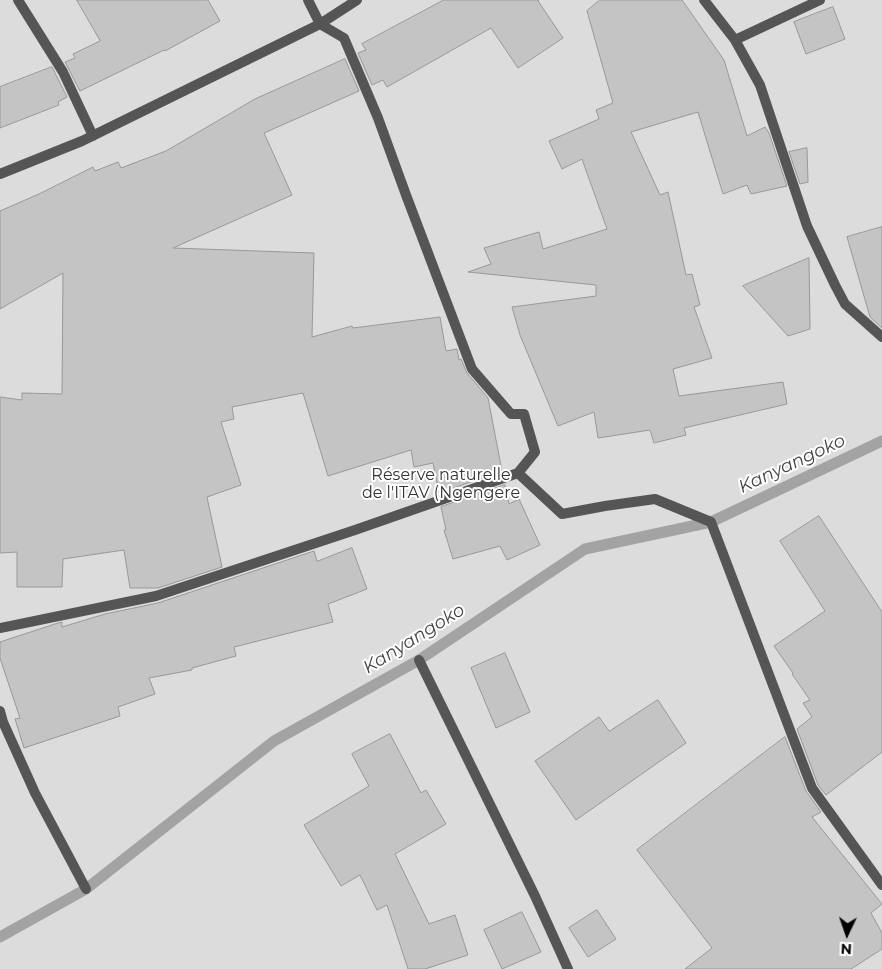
<!DOCTYPE html>
<html>
<head>
<meta charset="utf-8">
<style>
	body { margin:0 }
	#map { position:relative; width:882px; height:969px; overflow:hidden; background:#fff; font-family:Montserrat,sans-serif }
	canvas { display:block }
	.north { position:absolute; left:822px; top:909px; width:50px; height:50px; -webkit-text-stroke:4px #fff; paint-order:stroke; rotate:183deg; font-size:14px; font-weight:700; line-height:20px; text-align:center; color:#000 }
	.north::after { content:''; display:block; margin:auto; width:18px; height:22px; background:#000; clip-path:polygon(50% 0,100% 100%,50% 72%,0 100%) }
</style>
</head>
<body>
<div id="map">
<canvas width="882" height="969"></canvas>
<div class="north">N</div>
</div>
<script>
const ctx = document.querySelector('canvas').getContext('2d');
ctx.lineJoin = 'round';
function paint(path, color) { ctx.fillStyle = color; ctx.fill(path, 'evenodd'); }
function trace(path, color, width, dash) { ctx.strokeStyle = color; ctx.lineWidth = width; ctx.lineCap = dash ? 'butt' : 'round'; ctx.setLineDash(dash || []); ctx.stroke(path); }
function drawText(font, color, halo, rows, align = 'center') {
  ctx.font = font + ' Montserrat,sans-serif'; ctx.lineWidth = 4; ctx.setLineDash([]); ctx.textBaseline = 'middle'; ctx.strokeStyle = halo; ctx.fillStyle = color; for (const [text, x, y, turn = 0] of rows) {
    ctx.save(); ctx.translate(x, y); ctx.rotate((+turn || 0) * Math.PI / 180); ctx.textAlign = isNaN(turn) ? turn : align; if (halo) ctx.strokeText(text, 0, 0); ctx.fillText(text, 0, 0); ctx.restore();
  }
}
const green = new Path2D(`
	M 0,0 L 882,0 L 882,969 L 0,969 Z`);
const stream = new Path2D(`
	M 0,937 L 86,889 L 274,741 L 419,660 L 585,549 L 711,522 L 882,441`);
const building = new Path2D(`
	M 77,0 L 208,0 L 220,21 L 165,51 L 164,50 L 80,91 L 65,62 L 75,58 L 73,54 L 100,41 Z
	M 444,0 L 539,0 L 538,1 L 563,38 L 518,68 L 491,28 L 387,87 L 383,80 L 372,85 L 358,53 L 366,50 L 362,44 Z
	M 600,0 L 682,0 L 724,60 L 747,136 L 765,127 L 769,133 L 787,186 L 751,194 L 747,185 L 723,194 L 698,112 L 631,132 L 660,195 L 668,192 L 686,275 L 692,274 L 700,305 L 694,307 L 712,358 L 673,369 L 679,396 L 783,382 L 787,404 L 684,428 L 686,435 L 654,443 L 650,430 L 598,438 L 594,412 L 558,426 L 520,335 L 512,307 L 596,296 L 596,285 L 468,272 L 491,264 L 484,248 L 539,232 L 543,249 L 607,229 L 582,159 L 562,169 L 549,141 L 599,119 L 596,110 L 613,103 L 587,11 Z
	M 833,7 L 845,39 L 806,54 L 794,22 Z
	M 345,59 L 359,91 L 264,133 L 292,195 L 173,248 L 314,253 L 312,337 L 352,326 L 353,328 L 440,317 L 446,351 L 457,349 L 459,360 L 461,359 L 467,373 L 488,398 L 502,471 L 439,493 L 433,463 L 414,467 L 411,450 L 328,476 L 303,393 L 232,407 L 234,419 L 221,422 L 241,485 L 207,497 L 222,567 L 158,588 L 130,588 L 124,550 L 63,559 L 62,587 L 17,587 L 17,552 L 0,553 L 0,397 L 22,400 L 22,393 L 62,394 L 63,273 L 0,309 L 0,211 L 39,194 L 93,167 L 95,171 L 118,162 L 121,168 L 166,151 L 255,99 Z
	M 52,67 L 67,97 L 58,102 L 59,105 L 0,128 L 0,87 Z
	M 807,148 L 808,182 L 800,184 L 789,152 Z
	M 882,227 L 882,328 L 870,317 L 847,237 Z
	M 809,258 L 810,329 L 788,336 L 743,286 Z
	M 505,485 L 509,504 L 519,499 L 540,545 L 507,560 L 500,546 L 453,559 L 444,530 L 446,530 L 441,507 Z
	M 819,516 L 882,612 L 882,752 L 826,795 L 818,785 L 797,729 L 812,717 L 803,703 L 810,700 L 792,674 L 793,673 L 774,646 L 825,611 L 780,541 Z
	M 352,548 L 367,589 L 328,604 L 333,622 L 234,647 L 236,656 L 192,668 L 192,670 L 149,678 L 155,694 L 118,707 L 120,716 L 24,748 L 15,719 L 20,718 L 0,658 L 0,642 L 58,623 L 62,622 L 62,627 L 105,614 L 158,603 L 314,551 L 317,561 Z
	M 505,653 L 530,712 L 496,728 L 471,668 Z
	M 658,700 L 686,743 L 576,820 L 535,761 L 599,717 L 609,731 Z
	M 390,734 L 421,793 L 426,790 L 446,824 L 395,854 L 429,924 L 455,915 L 468,955 L 425,969 L 408,969 L 387,905 L 377,910 L 360,875 L 341,886 L 304,825 L 369,786 L 352,754 Z
	M 785,737 L 806,791 L 821,812 L 812,817 L 882,904 L 871,913 L 882,933 L 882,949 L 851,969 L 685,969 L 712,948 L 637,850 Z
	M 597,910 L 616,939 L 588,957 L 569,928 Z
	M 522,912 L 541,952 L 502,969 L 484,930 Z`);
const minor = new Path2D(`
	M 18,0 L 63,72 L 93,136
	M 308,0 L 320,24 L 344,38 L 378,118 L 406,195 L 472,369 L 511,414 L 524,414 L 535,452 L 518,473
	M 704,0 L 735,40 L 760,85 L 807,226 L 835,285 L 845,304 L 882,337
	M 735,40 L 820,0
	M 0,174 L 82,141 L 320,24 L 357,0
	M 0,628 L 156,596 L 355,530 L 518,473 L 562,514 L 605,506 L 655,499 L 711,522 L 812,788 L 882,885
	M 419,660 L 535,896 L 568,969
	M 0,711 L 3,722 L 35,793 L 86,889`);
const parkNames = [
	["Réserve naturelle",441,475],
	["de l'ITAV (Ngengere",441,493]
];
const waterNames = [
	["Kanyangoko",792,464,-25],
	["Kanyangoko",414,639,-32]
];
paint(green, '#dcdcdc');
trace(stream, '#a3a3a3', 11);
paint(building, '#c4c4c4');
trace(building, '#999', 1);
trace(minor, '#555', 10);
drawText('16px', '#333', '#fff', parkNames);
drawText('italic 18px', '#444', '#fff', waterNames);
</script>
</body>
</html>
